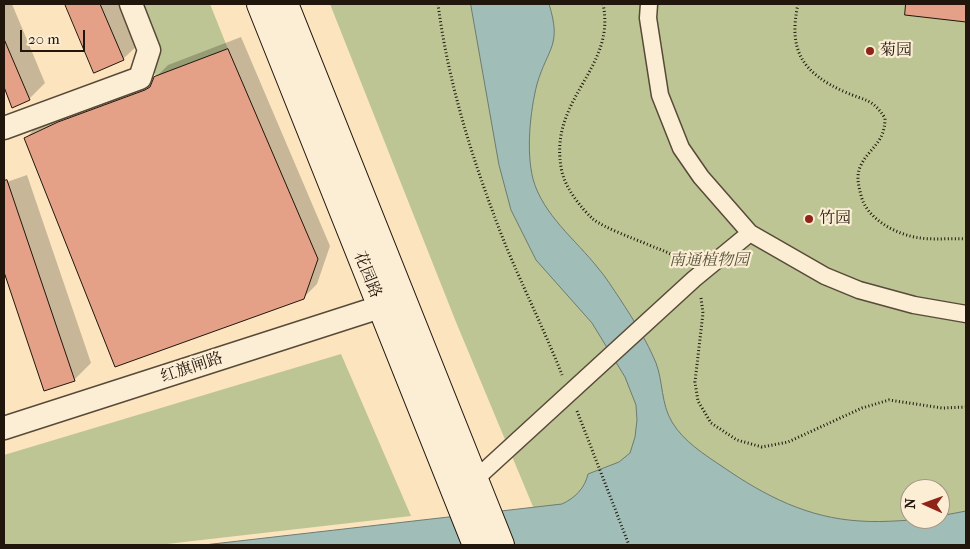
<!DOCTYPE html>
<html>
<head>
<meta charset="utf-8">
<style>
	body { margin:0 }
	#map { position:relative; width:970px; height:549px; overflow:hidden; background:#fbe4be; font-family:"IM FELL French Canon",serif }
	canvas { display:block }
	.frame { position:absolute; inset:0; border:5px solid #21160c; pointer-events:none }
	.north { position:absolute; left:900px; top:479px; width:50px; height:50px; box-sizing:border-box; background:#fcedd5; border:1px solid #a49785; border-radius:50%; rotate:272deg; font-size:14px; font-weight:700; line-height:20px; text-align:center; color:#21160c }
	.north::after { content:''; display:block; margin:auto; width:18px; height:22px; background:#8f2418; clip-path:polygon(50% 0,100% 100%,50% 72%,0 100%) }
	.scale { position:absolute; left:20px; top:30px; width:65px; height:22px; box-sizing:border-box; border:2px solid #21160c; border-top:0; padding-left:6px; font-size:15px; line-height:18px; white-space:nowrap; color:#21160c; -webkit-text-stroke:4px #fcedd5; paint-order:stroke }
</style>
</head>
<body>
<div id="map">
<canvas width="970" height="549"></canvas>
<div class="frame"></div>
<div class="north">N</div>
<div class="scale">20 m</div>
</div>
<script>
const ctx = document.querySelector('canvas').getContext('2d');
ctx.lineJoin = 'round';
function paint(path, color) { ctx.fillStyle = color; ctx.fill(path, 'evenodd'); }
function trace(path, color, width, dash) { ctx.strokeStyle = color; ctx.lineWidth = width; ctx.lineCap = dash ? 'butt' : 'round'; ctx.setLineDash(dash || []); ctx.stroke(path); }
function drawText(font, color, halo, rows, align = 'center') {
  ctx.font = font + ' "IM FELL French Canon","Noto Serif SC",serif'; ctx.lineWidth = 4.5; ctx.setLineDash([]); ctx.textBaseline = 'middle'; ctx.strokeStyle = halo; ctx.fillStyle = color; for (const [text, x, y, turn = 0] of rows) {
    ctx.save(); ctx.translate(x, y); ctx.rotate((+turn || 0) * Math.PI / 180); ctx.textAlign = isNaN(turn) ? turn : align; if (halo) ctx.strokeText(text, 0, 0); ctx.fillText(text, 0, 0); ctx.restore();
  }
}
const green = new Path2D(`
	M 126,4 L 210,4 L 228,49 L 156,76 Z
	M 330,4 L 966,4 L 966,545 L 549,545 L 456,322 ZM 910,489 L 940,489 L 940,519 L 910,519 Z
	M 341,354 L 411,516 L 158,545 L 4,545 L 4,455 Z`);
const water = new Path2D(`
	M 471,4 L 549,4 C 562,46 548,47 537,84 C 530,112 526,151 533,179 C 543,215 576,240 598,268 C 606,277 613,289 620,299 C 633,319 647,341 656,363 C 663,381 661,404 672,422 C 683,441 705,455 723,467 C 765,496 808,518 860,521 C 886,523 913,519 940,519 L 940,516 L 966,511 L 966,545 L 204,545 L 562,504 C 575,498 585,488 588,474 L 619,462 L 630,453 L 635,437 L 637,420 L 636,405 L 625,377 L 592,323 L 536,260 L 511,210 L 499,165 Z`);
const shadow = new Path2D(`
	M 4,4 L 12,4 L 45,83 L 29,99 L 13,106 L 4,83 Z
	M 67,4 L 123,4 L 140,43 L 123,59 L 95,71 Z
	M 929,4 L 966,4 L 966,21 L 927,17 Z
	M 241,37 L 330,246 L 317,284 L 303,298 L 26,138 L 38,125 L 72,110 L 154,79 L 168,65 Z
	M 27,175 L 91,363 L 74,380 L 45,390 L 4,268 L 4,183 Z`);
const building = new Path2D(`
	M 65,4 L 100,4 L 124,60 L 94,73 Z
	M 906,4 L 966,4 L 966,22 L 905,15 Z
	M 4,39 L 30,100 L 12,108 L 4,87 Z
	M 228,49 L 318,259 L 304,299 L 115,367 L 24,138 L 58,122 L 145,90 L 150,87 L 154,77 Z
	M 7,180 L 75,381 L 44,391 L 4,272 L 4,181 Z`);
const path = new Path2D(`
	M 438,4 C 448,82 472,158 500,231 C 519,280 543,326 562,375
	M 603,4 C 617,70 546,99 562,172 C 566,189 581,208 593,219 C 604,228 635,239 649,245 C 663,251 674,253 684,265
	M 798,4 C 788,50 802,73 845,92 C 865,101 872,98 885,118 C 885,143 870,147 861,165 C 856,175 858,184 861,195 C 866,219 897,235 920,238 C 935,240 951,238 966,239
	M 701,298 L 703,313 L 695,382 L 698,401 L 711,423 L 737,440 L 762,447 L 788,442 L 862,408 L 889,400 L 942,408 L 966,407
	M 577,411 L 629,545`);
const pedestrian = new Path2D(`
	M 649,4 L 648,18 L 660,95 L 681,148 L 701,177 L 750,233 L 825,276 L 859,290 L 914,305 L 966,314
	M 469,485 L 694,279 L 750,233`);
const minor = new Path2D(`
	M 4,128 L 140,78 L 149,50 L 131,4
	M 4,428 L 380,307`);
const secondary = new Path2D(`
	M 261,4 L 477,545
	M 284,4 L 500,545`);
const markers = [
	[870,51,5,"#8f2418"],
	[809,219,5,"#8f2418"]
];
const poiNames = [
	["菊园",880,51],
	["竹园",819,219]
];
const parkNames = [
	["南通植物园",709,261]
];
const streetNames = [
	["花园路",367,275,68],
	["红旗闸路",192,368,-18]
];
paint(green, '#bcc593');
paint(water, '#a0beb7');
trace(water, '#6d7b73', 1);
paint(shadow, '#0003');
paint(building, '#e4a187');
trace(building, '#21160c', 1);
trace(pedestrian, '#584a38', 19);
trace(minor, '#584a38', 25);
trace(secondary, '#21160c', 30);
trace(path, '#21160c', 3, [1, 2.5]);
trace(pedestrian, '#fcedd5', 16);
trace(minor, '#fcedd5', 22);
trace(secondary, '#fcedd5', 28);
for (const [x, y, r, color] of markers) { const dot = new Path2D(); dot.arc(x, y, r, 0, 2 * Math.PI); ctx.fillStyle = color; ctx.fill(dot); trace(dot, '#fcedd5', 2); }
drawText('16px', '#21160c', '#fcedd5', poiNames, 'left');
drawText('italic 16px', '#57533b', '#fcedd5', parkNames);
drawText('16px', '#21160c', '#fcedd5', streetNames);
</script>
</body>
</html>
